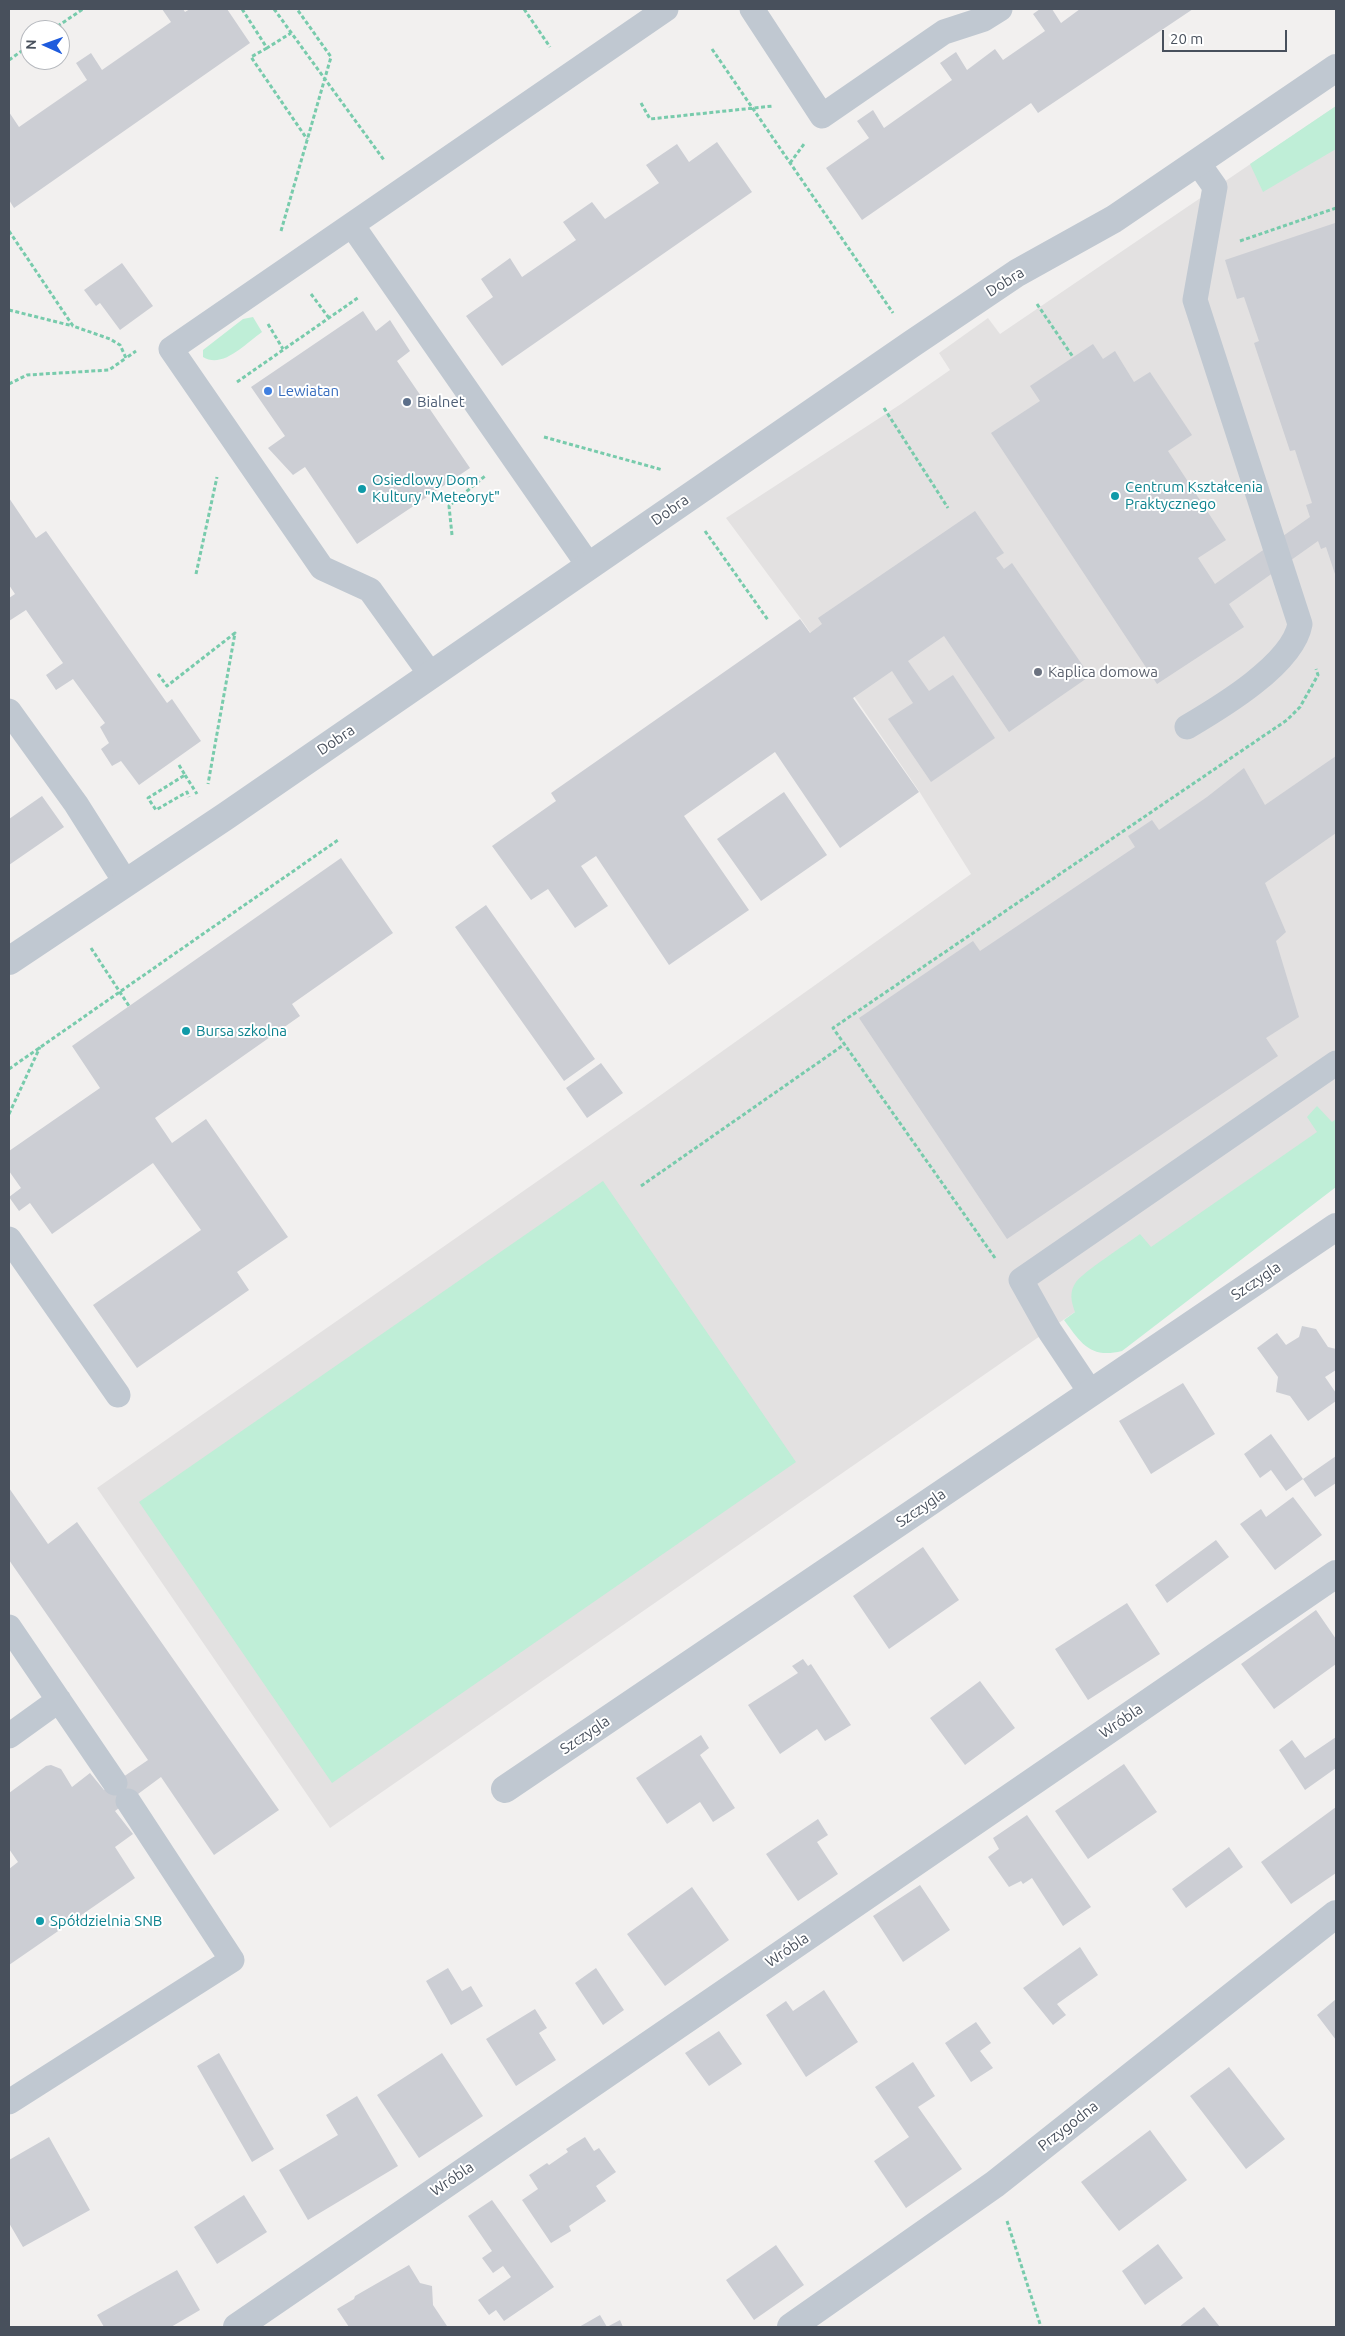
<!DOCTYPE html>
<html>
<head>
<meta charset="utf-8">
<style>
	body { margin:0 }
	#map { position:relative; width:1345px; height:2336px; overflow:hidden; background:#f2f0ef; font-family:Ubuntu,sans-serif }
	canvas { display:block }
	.frame { position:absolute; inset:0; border:10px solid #48505c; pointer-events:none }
	.north { position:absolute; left:20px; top:20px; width:50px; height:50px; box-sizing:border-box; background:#fff; border:1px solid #b6b9be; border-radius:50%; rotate:272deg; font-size:14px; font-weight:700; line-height:20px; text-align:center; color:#48505c }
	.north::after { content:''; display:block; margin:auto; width:18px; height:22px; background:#1e5bdd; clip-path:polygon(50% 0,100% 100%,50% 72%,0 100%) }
	.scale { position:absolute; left:1162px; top:30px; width:125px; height:22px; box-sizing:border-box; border:2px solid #48505c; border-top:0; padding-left:6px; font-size:15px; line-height:18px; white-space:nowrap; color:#48505c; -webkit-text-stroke:4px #fff; paint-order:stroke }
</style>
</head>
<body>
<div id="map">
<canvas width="1345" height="2336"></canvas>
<div class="frame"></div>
<div class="north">N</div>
<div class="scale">20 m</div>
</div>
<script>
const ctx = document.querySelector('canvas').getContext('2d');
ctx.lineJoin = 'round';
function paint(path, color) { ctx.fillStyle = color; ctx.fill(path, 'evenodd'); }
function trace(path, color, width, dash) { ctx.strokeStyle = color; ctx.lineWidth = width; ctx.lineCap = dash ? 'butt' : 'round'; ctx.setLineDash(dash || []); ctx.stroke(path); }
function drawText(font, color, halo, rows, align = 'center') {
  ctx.font = font + ' Ubuntu,sans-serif'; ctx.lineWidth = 4; ctx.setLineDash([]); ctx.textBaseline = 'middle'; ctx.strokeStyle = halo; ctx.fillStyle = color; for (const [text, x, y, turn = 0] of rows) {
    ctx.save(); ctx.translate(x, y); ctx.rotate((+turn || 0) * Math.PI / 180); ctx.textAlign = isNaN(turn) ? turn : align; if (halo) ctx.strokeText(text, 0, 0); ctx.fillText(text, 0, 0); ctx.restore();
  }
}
const education = new Path2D(`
	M 1336,106 L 1336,1131 L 330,1828 L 97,1488 L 644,1107 L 971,874 L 919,791 L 801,619 L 726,518 L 901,404 L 950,370 L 939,353 L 988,318 L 1000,334 Z`);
const green = new Path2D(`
	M 1336,106 L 1336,149 L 1263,192 L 1250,164 Z
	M 253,317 L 262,332 C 245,344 223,369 203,357 L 203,350 L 243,319 Z
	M 1317,1106 L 1332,1122 L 1336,1119 L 1336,1187 L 1122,1351 C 1090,1359 1081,1343 1064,1320 L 1075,1312 C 1071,1301 1069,1292 1076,1282 C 1083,1272 1128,1243 1140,1234 L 1151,1247 L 1317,1132 L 1307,1117 Z
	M 603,1181 L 796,1462 L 332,1783 L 139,1502 Z`);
const building = new Path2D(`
	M 162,9 L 183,9 L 185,12 L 190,9 L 227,9 L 250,43 L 14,208 L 9,200 L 9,112 L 19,127 L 87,80 L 76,63 L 91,53 L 102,70 L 171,22 Z
	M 1040,9 L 1052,9 L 1061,23 L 1080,9 L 1193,9 L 1038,113 L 1031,103 L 862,220 L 826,168 L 869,138 L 857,121 L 873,110 L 884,128 L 952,80 L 940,63 L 956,52 L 967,70 L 995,49 L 1003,60 L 1045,31 L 1033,14 Z
	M 717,142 L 752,192 L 502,366 L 466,316 L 493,297 L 481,279 L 510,258 L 522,277 L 576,240 L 563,222 L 592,202 L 605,219 L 659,183 L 646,165 L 677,144 L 689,162 Z
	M 1335,223 L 1336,577 L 1326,547 L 1321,549 L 1318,541 L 1229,604 L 1244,627 L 1157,684 L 991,433 L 1040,401 L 1030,386 L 1093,344 L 1103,359 L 1115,351 L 1134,382 L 1150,372 L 1192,435 L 1168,451 L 1226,540 L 1198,558 L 1215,584 L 1310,517 L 1306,505 L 1312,503 L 1295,450 L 1290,451 L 1254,343 L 1259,341 L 1244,297 L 1237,299 L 1225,260 Z
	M 122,263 L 153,306 L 120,330 L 100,303 L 96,306 L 84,290 Z
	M 363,311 L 376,331 L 390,320 L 410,351 L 397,361 L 470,468 L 357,544 L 305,467 L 293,475 L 268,448 L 285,436 L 251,387 Z
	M 9,498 L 36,538 L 46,531 L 167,703 L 172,699 L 201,741 L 139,785 L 121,761 L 112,766 L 101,749 L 109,743 L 100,727 L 105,723 L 73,679 L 56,690 L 46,675 L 63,663 L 26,610 L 9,621 L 9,598 L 15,594 L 9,585 Z
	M 975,511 L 1004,553 L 996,558 L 1004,569 L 1012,563 L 1090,676 L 1009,732 L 944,636 L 908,661 L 929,691 L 953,675 L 995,738 L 931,782 L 888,719 L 913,703 L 892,671 L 853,698 L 919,792 L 840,848 L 775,752 L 684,816 L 749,910 L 669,965 L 596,856 L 581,866 L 608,906 L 575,928 L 548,889 L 531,900 L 492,846 L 556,801 L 551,793 L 800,619 L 810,633 L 822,624 L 818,618 Z
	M 1336,756 L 1336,833 L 1265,883 L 1286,932 L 1276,941 L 1299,1017 L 1266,1038 L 1278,1056 L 1007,1239 L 859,1018 L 973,941 L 980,951 L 1135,847 L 1128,836 L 1152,820 L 1159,830 L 1207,797 L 1244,768 L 1265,805 Z
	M 784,792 L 827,855 L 761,901 L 717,839 Z
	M 42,796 L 64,827 L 9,865 L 9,819 Z
	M 341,858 L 393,933 L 292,1004 L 300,1016 L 155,1118 L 172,1143 L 206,1119 L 288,1237 L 237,1272 L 249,1290 L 137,1368 L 93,1305 L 201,1230 L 153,1163 L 52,1234 L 30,1203 L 19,1211 L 9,1197 L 21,1188 L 9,1171 L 9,1151 L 100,1088 L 72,1046 Z
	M 486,905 L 595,1059 L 564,1081 L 455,927 Z
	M 601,1063 L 623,1093 L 587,1118 L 566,1088 Z
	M 1302,1326 L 1316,1329 L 1328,1347 L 1336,1349 L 1336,1370 L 1325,1377 L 1336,1393 L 1336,1401 L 1308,1421 L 1290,1396 L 1276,1392 L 1278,1377 L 1257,1348 L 1277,1333 L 1286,1345 L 1299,1337 Z
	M 1183,1383 L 1215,1434 L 1151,1474 L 1119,1421 Z
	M 1271,1434 L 1303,1479 L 1336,1456 L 1336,1483 L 1315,1497 L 1303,1479 L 1286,1491 L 1271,1470 L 1260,1478 L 1244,1454 Z
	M 9,1488 L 48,1544 L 77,1522 L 279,1810 L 214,1855 L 161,1777 L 115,1811 L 133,1834 L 115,1847 L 135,1878 L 9,1965 L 9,1869 L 18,1862 L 9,1849 L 9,1793 L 46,1766 L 51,1765 L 61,1769 L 72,1787 L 90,1773 L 104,1790 L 148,1760 L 9,1560 Z
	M 1293,1497 L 1322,1535 L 1275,1570 L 1240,1524 L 1261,1509 L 1266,1517 Z
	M 1216,1540 L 1229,1557 L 1167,1603 L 1155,1585 Z
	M 923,1547 L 959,1600 L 889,1649 L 853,1596 Z
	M 1127,1603 L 1160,1654 L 1088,1700 L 1055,1649 Z
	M 1316,1610 L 1336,1639 L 1336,1664 L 1274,1709 L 1241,1664 Z
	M 803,1659 L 808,1666 L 811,1664 L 851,1725 L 825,1741 L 817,1729 L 780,1754 L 748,1705 L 798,1673 L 792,1666 Z
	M 980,1681 L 1015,1728 L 965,1765 L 930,1718 Z
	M 701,1735 L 709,1748 L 700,1755 L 735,1808 L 713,1822 L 700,1802 L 667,1824 L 636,1778 Z
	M 1336,1737 L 1336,1768 L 1305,1790 L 1279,1750 L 1292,1740 L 1305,1758 Z
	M 1124,1764 L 1157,1812 L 1088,1859 L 1055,1811 Z
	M 1336,1807 L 1336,1873 L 1291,1904 L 1261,1862 Z
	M 1027,1815 L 1091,1907 L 1063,1926 L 1032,1878 L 1023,1884 L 1021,1881 L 1009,1887 L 988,1857 L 999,1849 L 993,1838 Z
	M 818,1819 L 828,1835 L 817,1842 L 838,1874 L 798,1901 L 766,1854 Z
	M 1229,1847 L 1243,1867 L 1186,1908 L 1172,1889 Z
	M 920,1885 L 950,1930 L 903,1962 L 873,1916 Z
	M 692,1887 L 729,1940 L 665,1986 L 627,1934 Z
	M 1080,1947 L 1098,1975 L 1057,2004 L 1066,2015 L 1053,2025 L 1023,1988 Z
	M 448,1968 L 462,1991 L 471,1986 L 483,2006 L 451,2025 L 426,1981 Z
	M 596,1968 L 624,2010 L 603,2025 L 575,1983 Z
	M 824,1990 L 858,2042 L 806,2077 L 766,2015 L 786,2001 L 793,2011 Z
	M 1336,1999 L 1336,2040 L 1317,2015 Z
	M 535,2009 L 547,2028 L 539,2033 L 556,2060 L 516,2086 L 486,2039 Z
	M 976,2022 L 991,2043 L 980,2051 L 993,2068 L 971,2082 L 945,2043 Z
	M 719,2031 L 742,2064 L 709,2086 L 685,2053 Z
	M 219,2053 L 274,2149 L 252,2162 L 197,2066 Z
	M 442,2053 L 483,2116 L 419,2158 L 377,2095 Z
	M 913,2062 L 935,2096 L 918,2107 L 962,2169 L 906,2208 L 874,2161 L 909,2137 L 875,2087 Z
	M 1229,2067 L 1285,2139 L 1246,2169 L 1190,2096 Z
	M 357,2096 L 398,2166 L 308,2220 L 279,2170 L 338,2135 L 326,2115 Z
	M 1150,2130 L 1187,2180 L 1119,2231 L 1081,2182 Z
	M 49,2137 L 90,2210 L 23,2247 L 9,2223 L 9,2160 Z
	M 585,2137 L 594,2151 L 599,2148 L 616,2172 L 596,2186 L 606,2201 L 569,2226 L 571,2231 L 551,2243 L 522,2200 L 538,2189 L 529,2175 L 547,2163 L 549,2165 L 568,2152 L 566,2149 Z
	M 244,2195 L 267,2232 L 217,2264 L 194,2227 Z
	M 492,2200 L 554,2287 L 504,2321 L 496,2310 L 489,2315 L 478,2300 L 511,2277 L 503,2266 L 493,2273 L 482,2258 L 492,2251 L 468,2216 Z
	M 1158,2244 L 1183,2278 L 1145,2305 L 1122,2271 Z
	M 776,2245 L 804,2285 L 754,2320 L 726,2280 Z
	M 409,2265 L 420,2283 L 432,2286 L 433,2305 L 447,2326 L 349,2327 L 337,2309 L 354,2299 L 355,2296 Z
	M 177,2270 L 200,2310 L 171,2327 L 104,2327 L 97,2315 Z
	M 1204,2307 L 1220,2327 L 1179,2327 Z
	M 600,2315 L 607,2327 L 579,2327 Z
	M 620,2320 L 623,2327 L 607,2327 Z`);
const path = new Path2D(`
	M 242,9 L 267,48 L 291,33
	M 274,9 L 384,160
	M 524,9 L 550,47
	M 52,30 L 83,9
	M 267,48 L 251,57 L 307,139
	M 712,49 L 893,313
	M 9,60 L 30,45
	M 641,103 L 650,119 L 773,106
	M 790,163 L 804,144
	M 9,231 L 73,326 L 110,339 L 120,345 L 126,358 L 136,351
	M 281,231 L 331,57 L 297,9
	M 1240,241 L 1336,208
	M 311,294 L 329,318
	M 1037,304 L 1073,357
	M 9,310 L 73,326
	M 268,324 L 283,349
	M 237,382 L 359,297
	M 9,384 L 27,375 L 109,370 L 126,358
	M 884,408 L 948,508
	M 544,437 L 663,470
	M 705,531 L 768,620
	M 452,535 L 449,506 L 485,476
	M 196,574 L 217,477
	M 158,674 L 167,686 L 235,633 L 208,784
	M 179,765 L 185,775 L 148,798 L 156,810 L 187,792 L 189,797
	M 185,775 L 197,794
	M 91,948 L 129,1006
	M 9,1069 L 338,840
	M 9,1114 L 40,1047
	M 641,1186 L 845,1044
	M 995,1258 L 833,1028 L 1287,720 L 1300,707 L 1318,675 L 1316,669
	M 1007,2221 L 1041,2327`);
const service = new Path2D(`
	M 752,9 L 822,116 L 944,32 L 984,19 L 1000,9
	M 352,225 L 589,566
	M 431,675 L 370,590 L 322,568 L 171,349 L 666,9
	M 9,711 L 76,804 L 126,883
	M 1187,727 C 1221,707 1293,664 1300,624 L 1195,300 L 1215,187 L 1198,163
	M 9,1239 L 118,1395
	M 1091,1393 L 1049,1330 L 1021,1280 L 1336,1063
	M 9,1627 L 115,1783
	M 9,1736 L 59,1700
	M 9,2102 L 232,1960 L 128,1801`);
const minor = new Path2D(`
	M 9,961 L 226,816 L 913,343 L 1017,273 L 1114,219 L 1336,68
	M 505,1789 L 1336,1227
	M 237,2327 L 1336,1574
	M 791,2327 L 995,2184 L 1336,1914`);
const markers = [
	[268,391,5,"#3f7fe0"],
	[407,402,5,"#5c6f8a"],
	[362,489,5,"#0f9aa8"],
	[1115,496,5,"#0f9aa8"],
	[1038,672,5,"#6b7280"],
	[186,1031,5,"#0f9aa8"],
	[40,1921,5,"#0f9aa8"]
];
const streetNames = [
	["Dobra",1005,282,-32],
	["Dobra",670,510,-35],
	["Dobra",336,740,-34],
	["Szczygla",1256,1281,-34],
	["Szczygla",921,1508,-34],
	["Wróbla",1121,1721,-34],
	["Szczygla",585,1735,-34],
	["Wróbla",787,1950,-34],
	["Przygodna",1068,2126,-38],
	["Wróbla",452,2179,-34]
];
const shopNames = [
	["Lewiatan",278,391]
];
const serviceNames = [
	["Bialnet",417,402]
];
const cultureNames = [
	["Osiedlowy Dom",372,480],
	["Kultury \"Meteoryt\"",372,497],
	["Centrum Kształcenia",1125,487],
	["Praktycznego",1125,504],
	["Bursa szkolna",196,1031],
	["Spółdzielnia SNB",50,1921]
];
const worshipNames = [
	["Kaplica domowa",1048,672]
];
paint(education, '#e3e1e1');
paint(green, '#bfeed7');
paint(building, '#ccced4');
trace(path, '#78cbac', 3, [4, 2.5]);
trace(service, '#c0c8d1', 25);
trace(minor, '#c0c8d1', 28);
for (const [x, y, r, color] of markers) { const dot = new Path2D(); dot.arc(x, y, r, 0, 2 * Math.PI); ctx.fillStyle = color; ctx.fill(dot); trace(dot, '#fff', 2); }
drawText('15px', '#48505c', '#fff', streetNames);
drawText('15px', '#366cbe', '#fff', shopNames, 'left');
drawText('15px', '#4e5e75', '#fff', serviceNames, 'left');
drawText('15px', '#0d838f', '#fff', cultureNames, 'left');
drawText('15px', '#5b616d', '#fff', worshipNames, 'left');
</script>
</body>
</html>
